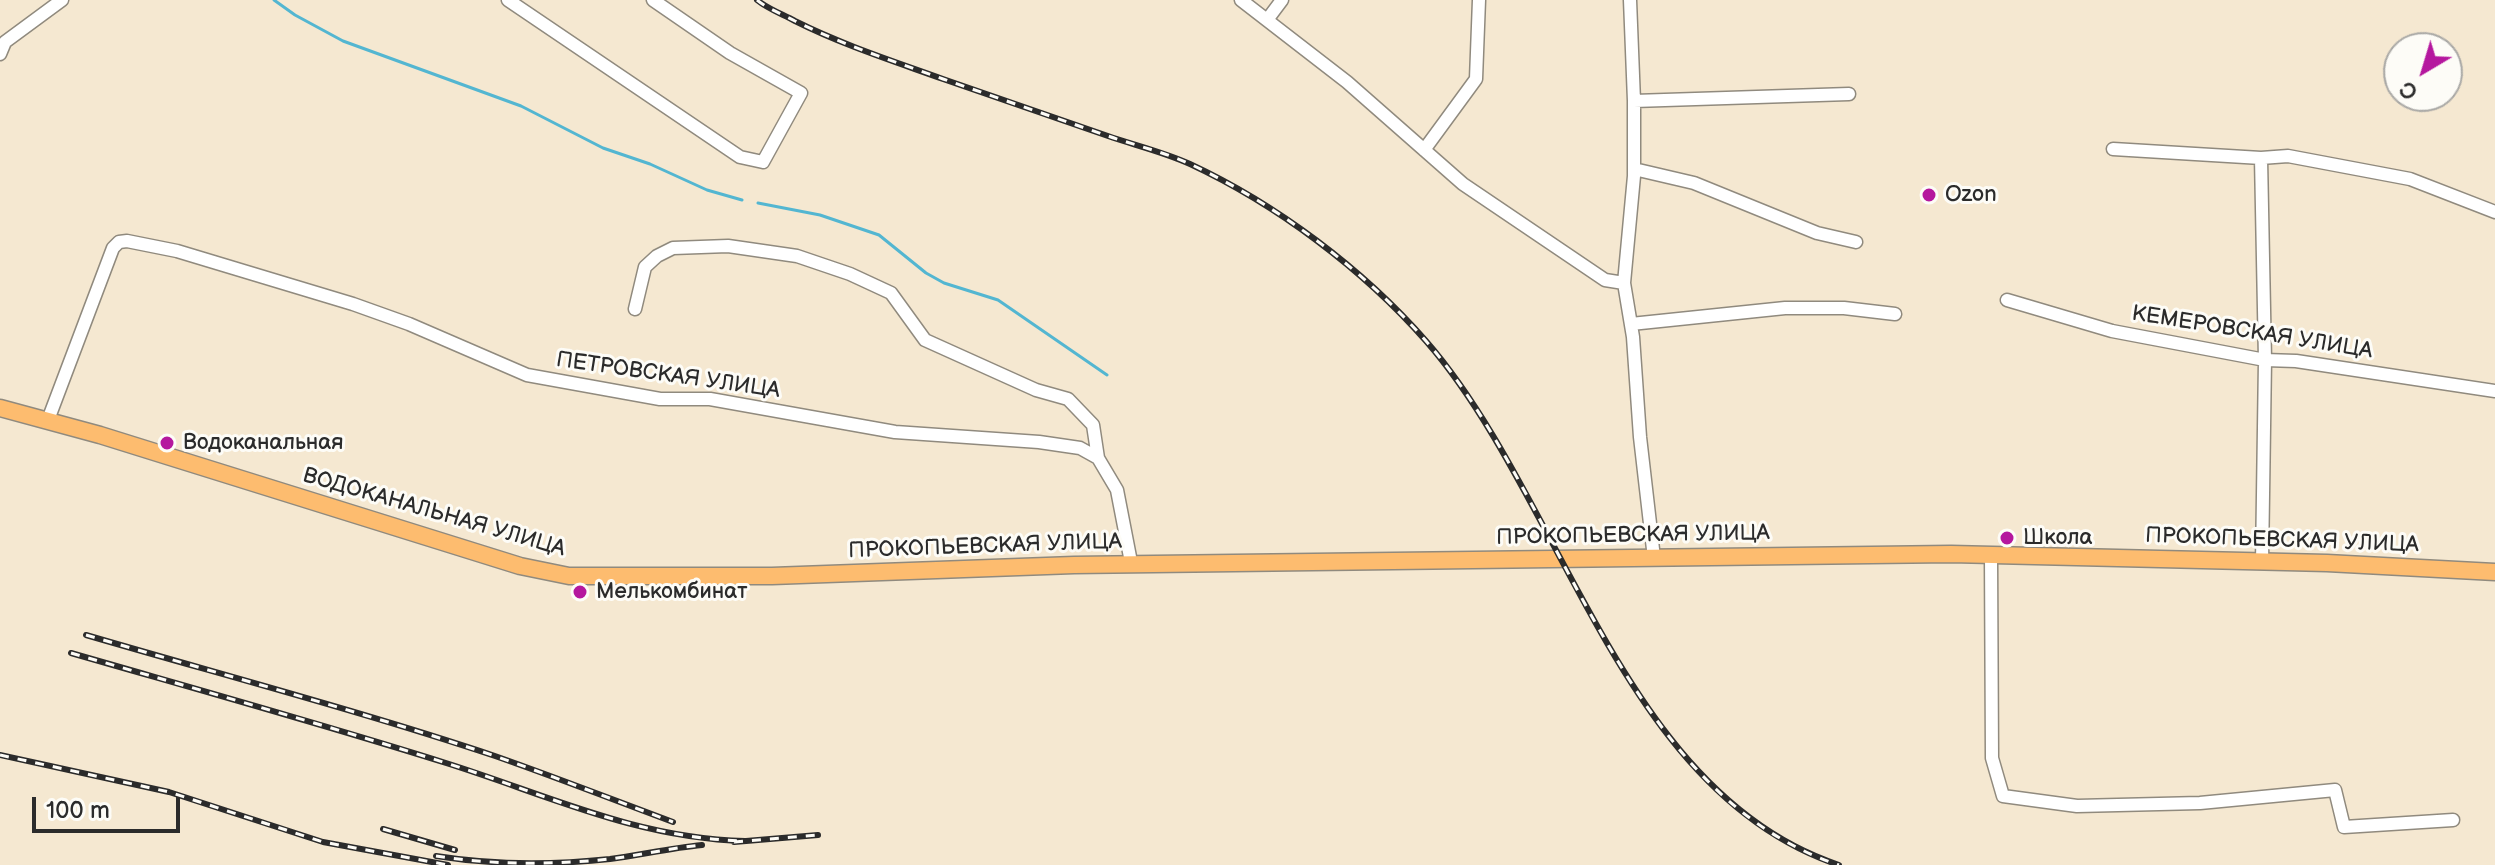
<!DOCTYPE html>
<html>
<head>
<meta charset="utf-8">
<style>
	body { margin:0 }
	#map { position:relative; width:2495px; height:865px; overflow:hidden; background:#f5e8d1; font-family:"Balsamiq Sans",sans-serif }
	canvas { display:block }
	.north { position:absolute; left:2383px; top:32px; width:80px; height:80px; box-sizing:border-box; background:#fdfcf7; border:2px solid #a9a8a5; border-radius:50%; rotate:218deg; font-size:22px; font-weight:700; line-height:32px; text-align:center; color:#2b2b2b }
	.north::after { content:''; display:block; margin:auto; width:28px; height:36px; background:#b5179e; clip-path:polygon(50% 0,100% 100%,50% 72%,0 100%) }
	.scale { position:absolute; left:32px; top:797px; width:148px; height:36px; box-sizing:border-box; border:4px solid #2b2b2b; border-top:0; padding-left:10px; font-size:24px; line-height:28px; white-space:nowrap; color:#2b2b2b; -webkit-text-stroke:6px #fdfcf7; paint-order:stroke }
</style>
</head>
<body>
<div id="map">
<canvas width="2495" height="865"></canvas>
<div class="north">С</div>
<div class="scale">100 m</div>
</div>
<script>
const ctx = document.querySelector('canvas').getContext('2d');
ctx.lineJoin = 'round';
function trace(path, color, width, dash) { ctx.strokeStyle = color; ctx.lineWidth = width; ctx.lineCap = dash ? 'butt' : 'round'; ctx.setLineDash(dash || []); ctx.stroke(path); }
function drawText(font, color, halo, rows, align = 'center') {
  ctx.font = font + ' "Balsamiq Sans",sans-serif'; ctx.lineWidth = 6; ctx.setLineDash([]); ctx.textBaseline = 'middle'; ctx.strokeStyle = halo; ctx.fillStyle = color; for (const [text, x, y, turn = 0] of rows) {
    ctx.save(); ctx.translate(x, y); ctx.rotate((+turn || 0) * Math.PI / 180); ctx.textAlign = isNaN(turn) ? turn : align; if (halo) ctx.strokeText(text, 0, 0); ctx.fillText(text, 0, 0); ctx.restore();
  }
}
const stream = new Path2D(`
	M 274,0 L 295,15 L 343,41 L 521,106 L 603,148 L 650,164 L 707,190 L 742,200
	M 758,203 L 820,215 L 879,235 L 926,273 L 944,283 L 998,300 L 1107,375`);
const minor = new Path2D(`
	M 508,0 L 740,157 L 763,162 L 801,93 L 730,53 L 653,0
	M 1241,0 L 1347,82 L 1463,184 L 1605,280 L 1624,283
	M 1630,0 L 1634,101 L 1634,176 L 1624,283 L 1633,337 L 1640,437 L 1654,558
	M 1267,20 L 1282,0
	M 0,54 L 5,42 L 62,0
	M 1634,101 L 1849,94
	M 2113,149 L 2261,158 L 2288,156 L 2410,179 L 2495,212
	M 1424,150 L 1476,79 L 1479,0
	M 2261,158 L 2265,360 L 2262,562
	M 1634,169 L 1694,183 L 1817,233 L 1856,242
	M 2007,300 L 2112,331 L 2265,360 L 2296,361 L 2495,391
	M 635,309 L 645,267 L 657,256 L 673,248 L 728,246 L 797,256 L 850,274 L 891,293 L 925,340 L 1036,390 L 1068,399 L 1093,425 L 1098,458
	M 1631,324 L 1785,308 L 1844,308 L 1895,314
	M 48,420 L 113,248 L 119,242 L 127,241 L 177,251 L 353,304 L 409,324 L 527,375 L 660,399 L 710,399 L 895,432 L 1039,442 L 1080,448 L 1098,458 L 1117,490 L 1130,557
	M 1991,555 L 1992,758 L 2003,796 L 2077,806 L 2200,803 L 2335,790 L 2344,827 L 2453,820`);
const major = new Path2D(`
	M 0,408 L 100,435 L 520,566 L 569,576 L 772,576 L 1074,565 L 1951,554 L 2327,563 L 2495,572`);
const rail = new Path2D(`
	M 757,0 C 768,9 782,14 795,21 C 843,45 893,61 943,79 C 998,98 1053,117 1108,136 C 1134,145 1164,152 1190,164 C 1276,204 1363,269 1426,341 C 1564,499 1621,793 1839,865
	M 86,635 C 223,675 360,711 495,756 C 555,777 614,800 673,822
	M 71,653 C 196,689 322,724 446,763 C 548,795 635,838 745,841
	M 0,755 L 169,792 L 323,842 L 448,865
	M 383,829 L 455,850
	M 734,842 L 818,835
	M 436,856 C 493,865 552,865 610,859 C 640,855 671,848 702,845`);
const markers = [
	[1929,195,8,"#b5179e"],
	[167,443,8,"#b5179e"],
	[2007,538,8,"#b5179e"],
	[580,592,8,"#b5179e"]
];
const poiNames = [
	["Ozon",1945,195],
	["Водоканальная",183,443],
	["Школа",2023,538],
	["Мелькомбинат",596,592]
];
const streetNames = [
	["КЕМЕРОВСКАЯ УЛИЦА",2252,333,9],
	["ПЕТРОВСКАЯ УЛИЦА",668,376,8],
	["ВОДОКАНАЛЬНАЯ УЛИЦА",434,513,16],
	["ПРОКОПЬЕВСКАЯ УЛИЦА",1633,536,-1],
	["ПРОКОПЬЕВСКАЯ УЛИЦА",2282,541,2],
	["ПРОКОПЬЕВСКАЯ УЛИЦА",985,547,-2]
];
trace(stream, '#53b6d1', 3);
trace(minor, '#908a7e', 15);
trace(major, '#908a7e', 19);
trace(minor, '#fff', 12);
trace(major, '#fdbc6f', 16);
trace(rail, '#2b2b2b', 6);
trace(rail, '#fdfcf7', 3, [9]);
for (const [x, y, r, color] of markers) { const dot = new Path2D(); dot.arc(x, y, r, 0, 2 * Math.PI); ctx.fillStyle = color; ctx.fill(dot); trace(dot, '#fdfcf7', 3); }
drawText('22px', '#2b2b2b', '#fdfcf7', poiNames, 'left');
drawText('22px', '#2b2b2b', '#fdfcf7', streetNames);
</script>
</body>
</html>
